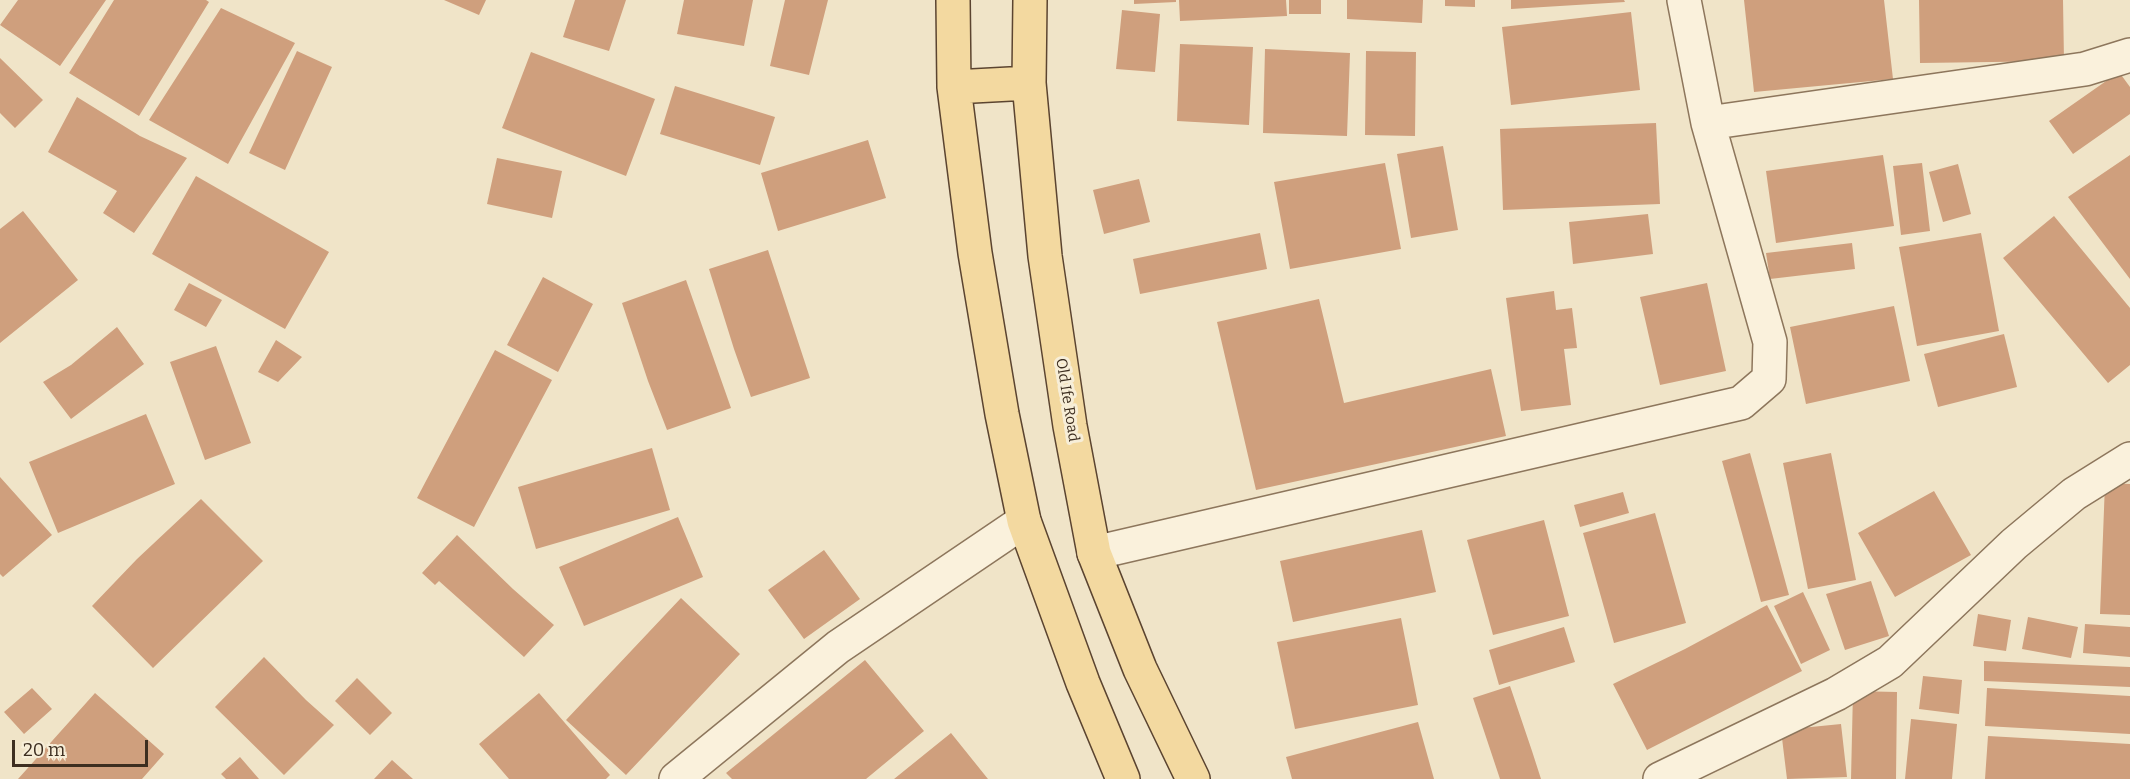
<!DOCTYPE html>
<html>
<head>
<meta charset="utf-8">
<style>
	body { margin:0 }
	#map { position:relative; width:2130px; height:779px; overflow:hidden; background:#f0e4c8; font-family:Bitter,serif }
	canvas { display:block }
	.scale { position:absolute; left:12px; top:740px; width:136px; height:27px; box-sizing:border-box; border:3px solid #3d2e20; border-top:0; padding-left:8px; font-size:18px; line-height:21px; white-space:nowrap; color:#3d2e20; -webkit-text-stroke:4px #f7eed8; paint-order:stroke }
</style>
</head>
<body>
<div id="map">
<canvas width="2130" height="779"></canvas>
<div class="scale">20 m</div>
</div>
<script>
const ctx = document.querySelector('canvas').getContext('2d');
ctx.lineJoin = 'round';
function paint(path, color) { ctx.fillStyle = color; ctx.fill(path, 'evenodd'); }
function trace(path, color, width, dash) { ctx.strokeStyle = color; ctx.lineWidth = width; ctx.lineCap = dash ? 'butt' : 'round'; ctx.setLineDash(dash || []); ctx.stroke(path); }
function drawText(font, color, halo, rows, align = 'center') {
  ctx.font = font + ' Bitter,serif'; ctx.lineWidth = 6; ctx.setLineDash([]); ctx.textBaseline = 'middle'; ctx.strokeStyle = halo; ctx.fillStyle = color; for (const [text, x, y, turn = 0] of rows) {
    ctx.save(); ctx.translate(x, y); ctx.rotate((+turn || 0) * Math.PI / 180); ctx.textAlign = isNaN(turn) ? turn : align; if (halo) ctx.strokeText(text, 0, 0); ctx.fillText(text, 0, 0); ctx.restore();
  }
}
const building = new Path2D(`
	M 18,0 L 106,0 L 60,66 L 0,25 Z
	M 114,0 L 206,0 L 209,2 L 139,116 L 69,73 Z
	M 444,0 L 486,0 L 479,15 Z
	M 575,0 L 626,0 L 609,51 L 563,37 Z
	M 684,0 L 753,0 L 744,46 L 677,34 Z
	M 785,0 L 828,0 L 809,75 L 770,66 Z
	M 1134,0 L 1176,0 L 1176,2 L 1134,4 Z
	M 1179,0 L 1286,0 L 1287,16 L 1180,21 Z
	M 1289,0 L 1321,0 L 1321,14 L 1289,14 Z
	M 1347,0 L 1423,0 L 1422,23 L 1347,19 Z
	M 1445,0 L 1475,0 L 1475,7 L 1445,6 Z
	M 1511,0 L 1624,0 L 1625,2 L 1511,9 Z
	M 1744,0 L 1884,0 L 1893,79 L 1754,92 Z
	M 1919,0 L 2063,0 L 2064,61 L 1920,63 Z
	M 221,8 L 295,43 L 228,164 L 149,120 Z
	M 1122,10 L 1160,14 L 1155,72 L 1116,69 Z
	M 1631,12 L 1640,90 L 1511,105 L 1502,27 Z
	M 1180,44 L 1253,47 L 1249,125 L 1177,121 Z
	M 1265,49 L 1350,53 L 1347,136 L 1263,133 Z
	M 297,51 L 332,67 L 285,170 L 249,153 Z
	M 1366,51 L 1416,52 L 1415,136 L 1365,135 Z
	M 531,52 L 655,99 L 626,176 L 502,128 Z
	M 0,58 L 43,100 L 15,128 L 0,113 Z
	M 2119,72 L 2130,87 L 2130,114 L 2073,154 L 2049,121 Z
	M 675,86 L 775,117 L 760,165 L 660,134 Z
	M 77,97 L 140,136 L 187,158 L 134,233 L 103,213 L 117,191 L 48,152 Z
	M 1656,123 L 1660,204 L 1503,210 L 1500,129 Z
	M 868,140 L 886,198 L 778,231 L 761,173 Z
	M 1443,146 L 1458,230 L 1411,238 L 1397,154 Z
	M 1883,155 L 1894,226 L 1776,243 L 1766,171 Z
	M 2130,155 L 2130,279 L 2068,197 Z
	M 497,158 L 562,171 L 552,218 L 487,204 Z
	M 1385,163 L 1401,249 L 1290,269 L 1274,182 Z
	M 1922,163 L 1930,231 L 1901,235 L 1893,166 Z
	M 1958,164 L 1971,214 L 1943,222 L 1929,172 Z
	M 196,176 L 329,252 L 285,329 L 152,254 Z
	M 1139,179 L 1150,222 L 1104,234 L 1093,190 Z
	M 23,211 L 78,280 L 0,343 L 0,229 Z
	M 1648,214 L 1653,254 L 1573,264 L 1569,222 Z
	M 2054,216 L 2130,308 L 2130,365 L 2108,383 L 2003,258 Z
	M 1260,233 L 1267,269 L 1140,294 L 1133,259 Z
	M 1981,233 L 1999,331 L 1917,346 L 1899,247 Z
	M 1852,243 L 1855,269 L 1770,279 L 1766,253 Z
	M 768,250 L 810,378 L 751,397 L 734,349 L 709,269 Z
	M 543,277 L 593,304 L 558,372 L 507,345 Z
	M 686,280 L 731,408 L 667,430 L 648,381 L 622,303 Z
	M 189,283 L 222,300 L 206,327 L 174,310 Z
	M 1707,283 L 1726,371 L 1660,385 L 1640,297 Z
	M 1554,291 L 1556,310 L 1572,308 L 1577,348 L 1564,349 L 1571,405 L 1521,411 L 1506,298 Z
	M 1319,299 L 1344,403 L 1491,369 L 1506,436 L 1256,490 L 1217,322 Z
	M 1894,306 L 1910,381 L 1806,404 L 1790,327 Z
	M 117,327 L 144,364 L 71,419 L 43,382 L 71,365 Z
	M 2004,334 L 2017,387 L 1938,407 L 1924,354 Z
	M 276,340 L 302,357 L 278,382 L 258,372 Z
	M 216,346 L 251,443 L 205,460 L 170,362 Z
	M 495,350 L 552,380 L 474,527 L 417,498 Z
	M 146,414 L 175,484 L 58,533 L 29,462 Z
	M 652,448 L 670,510 L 536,549 L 518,487 Z
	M 1750,453 L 1789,595 L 1761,602 L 1722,461 Z
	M 1831,453 L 1856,580 L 1808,589 L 1783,463 Z
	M 0,477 L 52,535 L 3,577 L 0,574 Z
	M 2105,483 L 2130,484 L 2130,615 L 2100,614 Z
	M 1934,491 L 1971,555 L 1895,597 L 1858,533 Z
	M 1623,492 L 1629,513 L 1580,527 L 1574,505 Z
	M 201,499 L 263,561 L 153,668 L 92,606 L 137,559 Z
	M 1655,513 L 1686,623 L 1614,643 L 1583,533 Z
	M 678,517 L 703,577 L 584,626 L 559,567 Z
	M 1544,520 L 1569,616 L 1493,635 L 1467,540 Z
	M 1422,530 L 1436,592 L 1293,622 L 1280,561 Z
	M 457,535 L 513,589 L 554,625 L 524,657 L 439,581 L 435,585 L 422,573 Z
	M 824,550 L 860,599 L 804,639 L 768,590 Z
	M 1871,581 L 1889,636 L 1845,650 L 1826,594 Z
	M 1803,592 L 1830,650 L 1801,664 L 1774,606 Z
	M 681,598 L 740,654 L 626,775 L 566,720 Z
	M 1767,605 L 1802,671 L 1647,750 L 1613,684 L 1685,649 Z
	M 1978,614 L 2011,620 L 2006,651 L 1973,646 Z
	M 2028,617 L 2078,627 L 2071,658 L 2022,649 Z
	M 1401,618 L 1418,705 L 1295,729 L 1277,642 Z
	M 2085,624 L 2130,627 L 2130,657 L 2083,653 Z
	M 1564,627 L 1575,662 L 1499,685 L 1489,650 Z
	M 264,657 L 306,700 L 334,725 L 284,775 L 215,707 Z
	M 865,660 L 924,731 L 866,779 L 732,779 L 726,773 Z
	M 1984,661 L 2130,667 L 2130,687 L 1984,681 Z
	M 1923,676 L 1962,680 L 1959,714 L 1919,709 Z
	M 357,678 L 392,713 L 370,735 L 335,701 Z
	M 1510,686 L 1532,751 L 1541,779 L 1500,779 L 1473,698 Z
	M 32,688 L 52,709 L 24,734 L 4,712 Z
	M 1987,688 L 2130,696 L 2130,734 L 1985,726 Z
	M 1853,691 L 1897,692 L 1896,779 L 1851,779 Z
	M 95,693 L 164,754 L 142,779 L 18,779 Z
	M 539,693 L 610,775 L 606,779 L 509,779 L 479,744 Z
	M 1911,719 L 1957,724 L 1952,779 L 1905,779 Z
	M 1418,722 L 1434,779 L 1292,779 L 1286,757 Z
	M 1841,724 L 1847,777 L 1787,779 L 1781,730 Z
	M 951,733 L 988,779 L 894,779 Z
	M 1988,736 L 2130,744 L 2130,779 L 1985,779 Z
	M 240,757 L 259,779 L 226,779 L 221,774 Z
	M 392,760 L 413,779 L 374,779 Z`);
const minor = new Path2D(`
	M 1708,123 L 2085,69 L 2130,55
	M 1094,553 L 1741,403 L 1769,379 L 1770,342 L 1708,123 L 1684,0
	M 676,779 L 838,647 L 1024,521
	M 1660,779 L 1836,694 L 1890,662 L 2014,544 L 2074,494 L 2130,459`);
const primary = new Path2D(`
	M 953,0 L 954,87 L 975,253 L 1002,414 L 1024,521 L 1083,683 L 1123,779
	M 1030,0 L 1029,83 L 1045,256 L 1070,426 L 1094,553 L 1140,669 L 1193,779
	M 954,87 L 1029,83`);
const streetNames = [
	["Old Ife Road",1067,400,81]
];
paint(building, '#cf9f7d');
trace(minor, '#8d765c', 36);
trace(primary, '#5b4430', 36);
trace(minor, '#faf1dc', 33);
trace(primary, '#f3d9a0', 33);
drawText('15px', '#3d2e20', '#f7eed8', streetNames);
</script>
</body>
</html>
